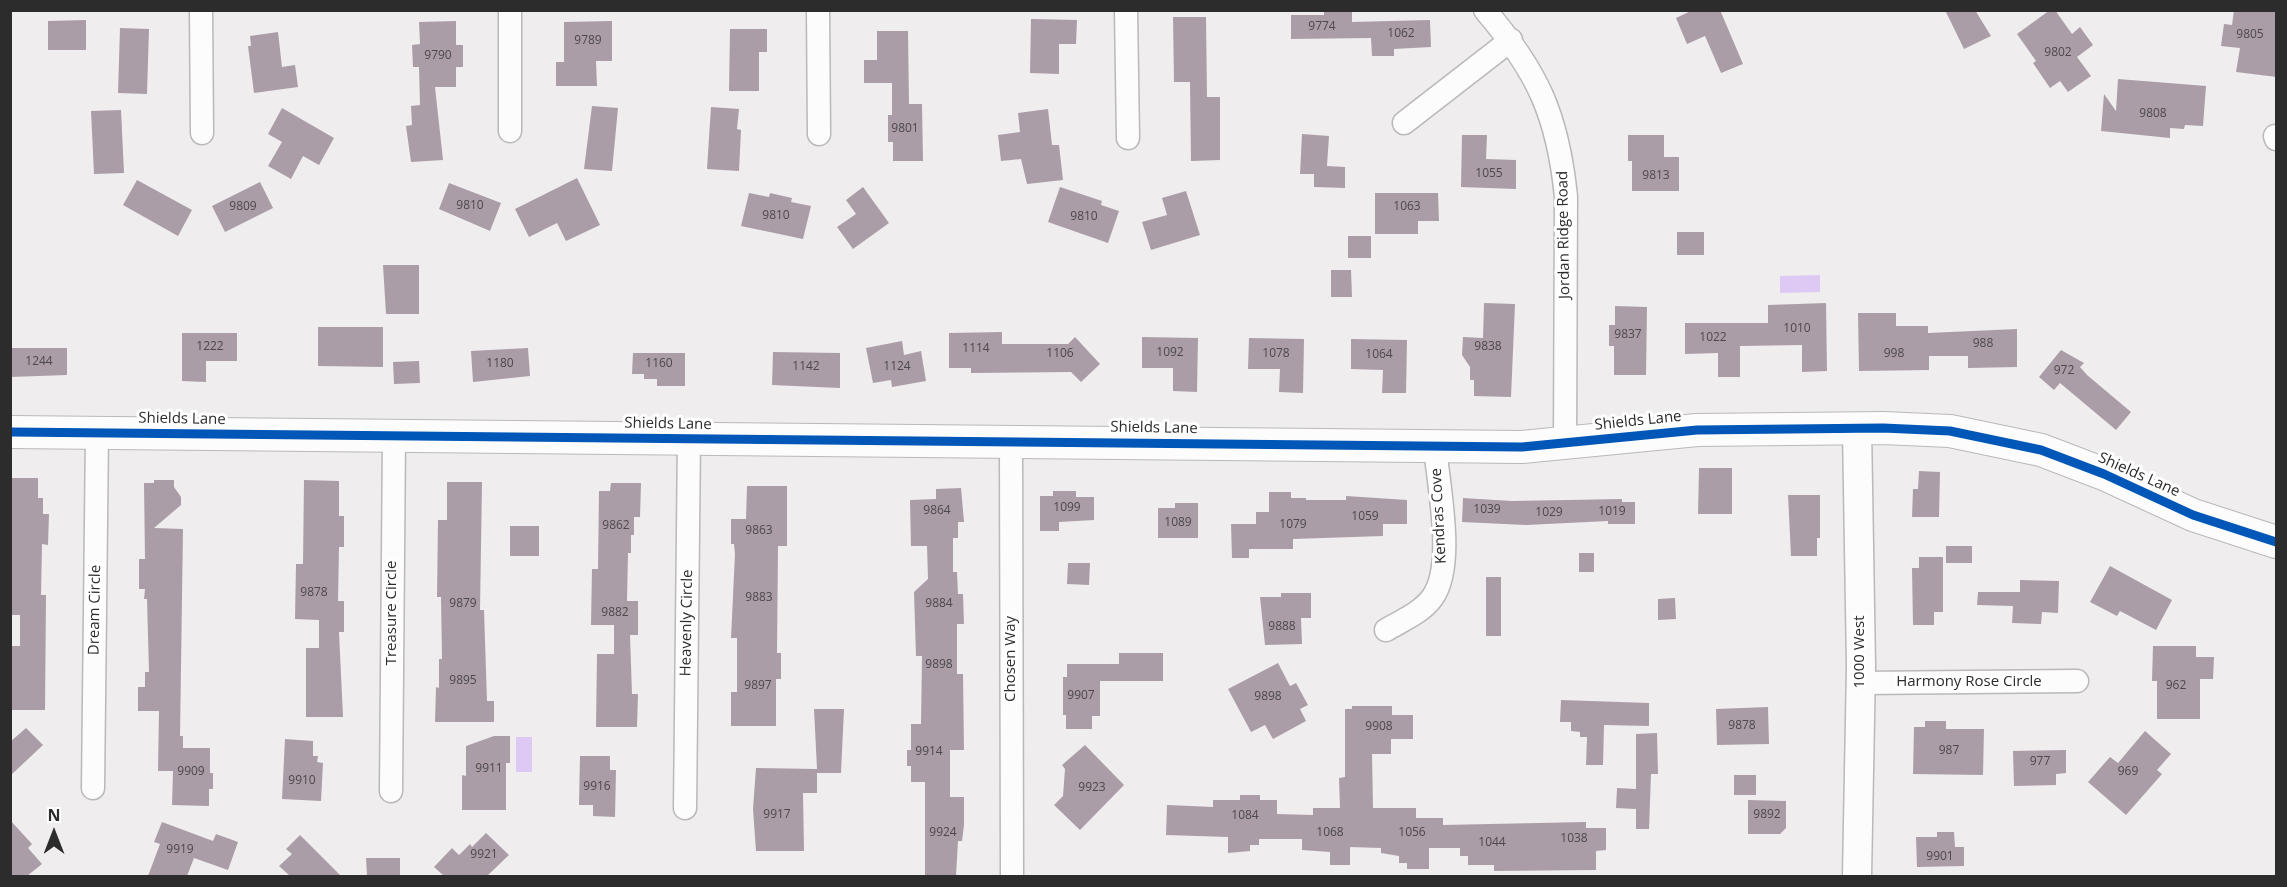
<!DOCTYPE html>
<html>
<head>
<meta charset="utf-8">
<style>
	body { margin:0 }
	#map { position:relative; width:2287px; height:887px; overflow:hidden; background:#efeded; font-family:"Open Sans",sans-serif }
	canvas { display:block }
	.frame { position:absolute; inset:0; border:12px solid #2d2c2c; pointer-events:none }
	.north { position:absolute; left:24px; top:803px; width:60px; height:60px; -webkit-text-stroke:4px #fff; paint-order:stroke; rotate:0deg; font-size:16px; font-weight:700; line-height:24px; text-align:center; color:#2d2c2c }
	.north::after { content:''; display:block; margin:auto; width:21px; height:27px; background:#2d2c2c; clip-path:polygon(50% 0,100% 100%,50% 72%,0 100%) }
</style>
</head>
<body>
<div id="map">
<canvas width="2287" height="887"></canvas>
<div class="frame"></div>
<div class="north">N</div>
</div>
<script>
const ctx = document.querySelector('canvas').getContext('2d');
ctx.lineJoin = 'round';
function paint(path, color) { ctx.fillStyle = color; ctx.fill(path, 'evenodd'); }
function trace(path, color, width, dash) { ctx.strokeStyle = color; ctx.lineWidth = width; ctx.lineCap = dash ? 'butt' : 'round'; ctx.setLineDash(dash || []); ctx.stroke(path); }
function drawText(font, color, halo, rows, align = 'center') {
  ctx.font = font + ' "Open Sans",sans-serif'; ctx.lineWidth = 6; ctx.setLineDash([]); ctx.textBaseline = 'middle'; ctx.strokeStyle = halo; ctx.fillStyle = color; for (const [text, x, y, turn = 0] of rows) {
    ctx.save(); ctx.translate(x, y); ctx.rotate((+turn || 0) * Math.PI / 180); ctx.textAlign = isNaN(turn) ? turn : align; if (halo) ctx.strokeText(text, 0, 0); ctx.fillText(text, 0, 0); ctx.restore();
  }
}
const water = new Path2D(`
	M 1820,275 L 1820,292 L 1780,293 L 1780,276 Z
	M 516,737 L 532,737 L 532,772 L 516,772 Z`);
const building = new Path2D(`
	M 1324,10 L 1352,10 L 1352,22 L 1430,20 L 1431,47 L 1394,49 L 1394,56 L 1372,56 L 1371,38 L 1291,39 L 1291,15 L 1324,15 Z
	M 1693,10 L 1720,10 L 1743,64 L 1721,73 L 1705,36 L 1687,44 L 1676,18 Z
	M 1945,10 L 1975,10 L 1991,36 L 1964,49 Z
	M 2050,10 L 2055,10 L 2072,34 L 2080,27 L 2093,45 L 2077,57 L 2091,76 L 2068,92 L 2060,81 L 2050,88 L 2033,63 L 2036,61 L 2017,34 Z
	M 2234,10 L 2277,10 L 2277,77 L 2236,72 L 2240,48 L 2221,46 L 2224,24 L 2232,25 Z
	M 1173,17 L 1206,17 L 1207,97 L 1220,97 L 1220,160 L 1191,161 L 1190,82 L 1174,82 Z
	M 1031,19 L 1077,20 L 1076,44 L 1059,44 L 1059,74 L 1030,73 Z
	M 86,20 L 86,50 L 48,50 L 48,21 Z
	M 456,21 L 456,45 L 463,45 L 463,67 L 456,67 L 456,87 L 435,87 L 443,160 L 411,162 L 406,126 L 412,125 L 411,106 L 420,105 L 419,67 L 413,67 L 412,45 L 420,44 L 419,22 Z
	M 612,21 L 612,61 L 596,61 L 597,86 L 556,86 L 556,62 L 564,62 L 564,22 Z
	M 120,28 L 149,29 L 147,94 L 118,93 Z
	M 730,29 L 767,29 L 767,52 L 759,52 L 759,91 L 729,91 Z
	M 877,31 L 908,31 L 909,104 L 922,104 L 923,161 L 893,161 L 893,142 L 888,142 L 888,115 L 892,115 L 892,83 L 864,83 L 864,60 L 877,60 Z
	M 278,32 L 282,67 L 295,65 L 298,87 L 254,93 L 248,46 L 251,46 L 250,36 Z
	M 2118,79 L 2206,86 L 2203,126 L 2185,125 L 2184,129 L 2170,128 L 2170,138 L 2101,131 L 2104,94 L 2116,111 Z
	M 592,106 L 618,108 L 612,171 L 584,169 Z
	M 711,107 L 739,109 L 737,129 L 741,130 L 739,171 L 707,169 Z
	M 282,108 L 334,138 L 319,165 L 303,156 L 291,179 L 268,166 L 282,142 L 268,134 Z
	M 1048,109 L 1052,145 L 1059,145 L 1063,180 L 1027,184 L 1021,159 L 1001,161 L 998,135 L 1020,132 L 1018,113 Z
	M 121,110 L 124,173 L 94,174 L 91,111 Z
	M 1302,134 L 1329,136 L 1327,166 L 1345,167 L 1345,188 L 1314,187 L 1314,174 L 1300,174 Z
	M 1462,135 L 1487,135 L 1486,159 L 1516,160 L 1516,189 L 1461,187 Z
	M 1628,135 L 1664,135 L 1664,157 L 1679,157 L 1679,191 L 1632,191 L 1632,161 L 1628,161 Z
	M 577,178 L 600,225 L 566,241 L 557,223 L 529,237 L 515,209 Z
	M 137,180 L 192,210 L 178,236 L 123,205 Z
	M 260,182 L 273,208 L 225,232 L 212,206 Z
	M 449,183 L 501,203 L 490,231 L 439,209 Z
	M 863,187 L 889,223 L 853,249 L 837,227 L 856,214 L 846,200 Z
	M 1060,187 L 1102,201 L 1101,205 L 1119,211 L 1108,243 L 1048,222 Z
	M 1186,191 L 1200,235 L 1151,250 L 1142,222 L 1167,215 L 1162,198 Z
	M 749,193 L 769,197 L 770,193 L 792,198 L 791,202 L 811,206 L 803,239 L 741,226 Z
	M 1375,193 L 1438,193 L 1439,221 L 1418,221 L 1418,234 L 1375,234 Z
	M 1677,232 L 1704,232 L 1704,255 L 1677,255 Z
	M 1348,236 L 1371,236 L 1371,258 L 1348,258 Z
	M 383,265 L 419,265 L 419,314 L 386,314 Z
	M 1331,270 L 1351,270 L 1352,297 L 1331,297 Z
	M 1484,303 L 1515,304 L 1511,397 L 1474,396 L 1474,380 L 1470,380 L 1470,367 L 1462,355 L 1463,337 L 1483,338 Z
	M 1826,303 L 1827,371 L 1802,372 L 1802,345 L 1740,346 L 1740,377 L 1718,377 L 1718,353 L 1685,354 L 1685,323 L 1768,323 L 1768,305 Z
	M 1615,306 L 1647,307 L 1646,375 L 1614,375 L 1614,346 L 1609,346 L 1609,325 L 1615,325 Z
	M 1858,313 L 1896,313 L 1896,326 L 1928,326 L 1928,333 L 2017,329 L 2017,367 L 1968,368 L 1968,356 L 1929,356 L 1929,370 L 1859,371 Z
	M 318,327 L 383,327 L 383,367 L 318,366 Z
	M 1002,332 L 1002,344 L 1068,344 L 1075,337 L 1100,364 L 1081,382 L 1071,372 L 971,373 L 971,368 L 949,368 L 949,333 Z
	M 182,333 L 237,333 L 237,361 L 206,361 L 206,382 L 182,381 Z
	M 1142,337 L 1198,338 L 1197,392 L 1173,391 L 1173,368 L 1142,368 Z
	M 1249,338 L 1304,339 L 1303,393 L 1279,392 L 1280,369 L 1248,369 Z
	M 1351,339 L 1407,340 L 1406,393 L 1382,393 L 1383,370 L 1351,369 Z
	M 902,341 L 904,355 L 921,351 L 926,381 L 892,387 L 891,380 L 873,383 L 866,348 Z
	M 10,348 L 67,348 L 67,375 L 10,377 Z
	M 528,348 L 530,376 L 473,382 L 471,351 Z
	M 2061,350 L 2084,363 L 2080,367 L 2087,375 L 2131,412 L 2116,430 L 2060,383 L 2054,390 L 2039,377 Z
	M 773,352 L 840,353 L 840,388 L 772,385 Z
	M 633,353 L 685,353 L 685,386 L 657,386 L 657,379 L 644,379 L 644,374 L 632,374 Z
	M 419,361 L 420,383 L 394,384 L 393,362 Z
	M 1699,468 L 1732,468 L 1732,514 L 1698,514 Z
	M 1919,471 L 1940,472 L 1939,517 L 1912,517 L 1913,489 L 1918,489 Z
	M 10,478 L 38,478 L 38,498 L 43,498 L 43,514 L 49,514 L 48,545 L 42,544 L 41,595 L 46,595 L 45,710 L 10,710 L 10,646 L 20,646 L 20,615 L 10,615 Z
	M 154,480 L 174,480 L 174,487 L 181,497 L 181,505 L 154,528 L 183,529 L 180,736 L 183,736 L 183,748 L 210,748 L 210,773 L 213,773 L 213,789 L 209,789 L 209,806 L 172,805 L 173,771 L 158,771 L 159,711 L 138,711 L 138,687 L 145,687 L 145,672 L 149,672 L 147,599 L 144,599 L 145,589 L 139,589 L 139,559 L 145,559 L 144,483 L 154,483 Z
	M 304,480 L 339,481 L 339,516 L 344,516 L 344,547 L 339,547 L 338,601 L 344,601 L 344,632 L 339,632 L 343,717 L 306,717 L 306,648 L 319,648 L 319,620 L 295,619 L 296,564 L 303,564 Z
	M 447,482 L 482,482 L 480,610 L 484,610 L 487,701 L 494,701 L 494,722 L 435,722 L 436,687 L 439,688 L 439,659 L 442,659 L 441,597 L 437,597 L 438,520 L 447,520 Z
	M 611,483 L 641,483 L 640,517 L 634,517 L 634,535 L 631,535 L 631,553 L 628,553 L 627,601 L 638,601 L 638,635 L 630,635 L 632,694 L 638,694 L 637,727 L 596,727 L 597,654 L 614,654 L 614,625 L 591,625 L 592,569 L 598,569 L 599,491 L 610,491 Z
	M 747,486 L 787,486 L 787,546 L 778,546 L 777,653 L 781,653 L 781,679 L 776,679 L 776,726 L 731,726 L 731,692 L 737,692 L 737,638 L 731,638 L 735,554 L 734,544 L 731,544 L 731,519 L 746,519 Z
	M 961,488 L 964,522 L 958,522 L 958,538 L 953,538 L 953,572 L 957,572 L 958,594 L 963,594 L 964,624 L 957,624 L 957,674 L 963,674 L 964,750 L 950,750 L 950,797 L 964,797 L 964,825 L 962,841 L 958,841 L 956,876 L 925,876 L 925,782 L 911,782 L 911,766 L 907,766 L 907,750 L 911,750 L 911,724 L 921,724 L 922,656 L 916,656 L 914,592 L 928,579 L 927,546 L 911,546 L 910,500 L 936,499 L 936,489 Z
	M 1053,491 L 1076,491 L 1076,497 L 1094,497 L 1094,520 L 1059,522 L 1059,531 L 1040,531 L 1040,496 L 1053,496 Z
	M 1269,492 L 1291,492 L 1291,498 L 1306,498 L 1306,500 L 1346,500 L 1346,496 L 1407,500 L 1407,524 L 1383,524 L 1383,536 L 1293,539 L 1293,549 L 1249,549 L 1249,558 L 1232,558 L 1231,524 L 1256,524 L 1256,512 L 1269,512 Z
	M 1788,495 L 1820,495 L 1820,538 L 1817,538 L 1817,556 L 1791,556 Z
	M 1463,498 L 1512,501 L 1622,499 L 1622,502 L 1635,502 L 1635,524 L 1608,524 L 1608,521 L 1526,525 L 1462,522 Z
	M 1175,503 L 1198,503 L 1198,538 L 1158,538 L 1158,508 L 1175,508 Z
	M 510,526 L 539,526 L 539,556 L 510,556 Z
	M 1946,546 L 1972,546 L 1972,563 L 1946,563 Z
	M 1579,553 L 1594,553 L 1594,572 L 1579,572 Z
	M 1919,557 L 1943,557 L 1943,612 L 1934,612 L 1934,625 L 1913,625 L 1912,568 L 1919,568 Z
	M 1068,563 L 1090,563 L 1089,585 L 1067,584 Z
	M 2110,566 L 2172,600 L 2156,630 L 2120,611 L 2117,616 L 2090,602 Z
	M 1486,577 L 1501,577 L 1501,636 L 1486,636 Z
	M 2020,580 L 2059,581 L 2058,613 L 2042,612 L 2041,624 L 2012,623 L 2013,606 L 1977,605 L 1978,592 L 2020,592 Z
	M 1281,593 L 1311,593 L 1311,618 L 1301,618 L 1302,644 L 1265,645 L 1260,597 L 1281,597 Z
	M 1675,598 L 1676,619 L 1658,620 L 1658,599 Z
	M 2153,646 L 2196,646 L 2196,657 L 2214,657 L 2213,679 L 2200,679 L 2200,719 L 2157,719 L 2157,681 L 2152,681 Z
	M 1119,653 L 1163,653 L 1163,681 L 1100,681 L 1100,716 L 1092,716 L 1092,729 L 1066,729 L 1066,715 L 1063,715 L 1063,677 L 1067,677 L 1067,664 L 1119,664 Z
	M 1278,663 L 1290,686 L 1296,683 L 1308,705 L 1300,709 L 1306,721 L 1273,739 L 1265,725 L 1251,732 L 1228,689 Z
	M 1561,700 L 1649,703 L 1649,726 L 1604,725 L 1603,765 L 1586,765 L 1587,737 L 1580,737 L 1580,732 L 1571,731 L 1571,722 L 1560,722 Z
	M 1352,706 L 1392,706 L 1392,715 L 1413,715 L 1413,739 L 1391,739 L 1391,754 L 1372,754 L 1373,808 L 1416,808 L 1416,818 L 1443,818 L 1443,825 L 1586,822 L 1586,828 L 1606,828 L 1606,850 L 1596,851 L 1596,870 L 1494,871 L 1494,865 L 1468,865 L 1468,856 L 1460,856 L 1460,848 L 1429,848 L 1429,869 L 1407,869 L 1407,863 L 1399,863 L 1399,856 L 1381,853 L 1381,848 L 1350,847 L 1350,865 L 1330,865 L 1330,852 L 1302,850 L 1302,839 L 1259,839 L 1259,845 L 1250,845 L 1250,851 L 1228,853 L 1228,837 L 1166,835 L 1167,805 L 1213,807 L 1213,800 L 1240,800 L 1240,795 L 1260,795 L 1260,800 L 1277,800 L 1277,814 L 1313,815 L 1313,808 L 1340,808 L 1339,778 L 1345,777 L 1345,709 L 1352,709 Z
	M 1768,707 L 1769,744 L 1717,745 L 1716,709 Z
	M 814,709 L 844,709 L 841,773 L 817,773 L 817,793 L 803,793 L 804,851 L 756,851 L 753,809 L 756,768 L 817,769 Z
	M 1925,721 L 1946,721 L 1946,729 L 1984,729 L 1983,775 L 1913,774 L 1914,727 L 1925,727 Z
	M 26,728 L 43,745 L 10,776 L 10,742 Z
	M 2145,731 L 2171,754 L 2157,770 L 2162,774 L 2126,815 L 2088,782 L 2110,757 L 2118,763 Z
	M 1657,733 L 1658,774 L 1651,774 L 1649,829 L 1636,829 L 1636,809 L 1616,808 L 1617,788 L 1636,789 L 1636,734 Z
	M 494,736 L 510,736 L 510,763 L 506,763 L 506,810 L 462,810 L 462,775 L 466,776 L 466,746 Z
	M 285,739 L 313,741 L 313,756 L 318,756 L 317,762 L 323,763 L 321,801 L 282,799 Z
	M 1085,745 L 1124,785 L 1080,830 L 1054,805 L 1063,796 L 1065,769 L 1062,765 Z
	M 2066,750 L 2066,773 L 2056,774 L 2056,785 L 2014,786 L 2013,751 Z
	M 580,756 L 610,756 L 610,770 L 616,770 L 615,817 L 593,816 L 593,805 L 579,805 Z
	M 1734,775 L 1756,775 L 1756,795 L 1734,795 Z
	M 1748,800 L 1786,801 L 1786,828 L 1780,834 L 1748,834 Z
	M 10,820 L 32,844 L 28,848 L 42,864 L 27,876 L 10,876 Z
	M 162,822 L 213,841 L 216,834 L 238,842 L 228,870 L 194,858 L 187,876 L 148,876 L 160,844 L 154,842 Z
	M 1937,832 L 1954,832 L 1955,847 L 1964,847 L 1964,866 L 1917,867 L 1916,837 L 1937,837 Z
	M 486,833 L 509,855 L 487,876 L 444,876 L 434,867 L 452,848 L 459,855 L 470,844 L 472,847 Z
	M 300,835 L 341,876 L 290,876 L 279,866 L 292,854 L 286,849 Z
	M 366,858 L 400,858 L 400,876 L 367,876 Z`);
const minor = new Path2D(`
	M 201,10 L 202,133
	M 510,10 L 510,131
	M 818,10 L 819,134
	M 1126,10 L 1128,138
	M 1485,10 C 1538,72 1558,116 1566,197 L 1565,444
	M 1404,123 L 1511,40
	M 2275,136 L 2276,139
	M 1011,442 L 1012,876
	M 1386,630 C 1401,621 1421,613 1432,598 C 1456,566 1438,485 1435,446
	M 1861,683 L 2077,681
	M 93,788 L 97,433
	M 391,791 L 394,436
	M 685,808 L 689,439`);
const tertiary = new Path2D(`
	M 1857,428 L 1861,666 L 1857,876`);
const secondary = new Path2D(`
	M 10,432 L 1522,447 L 1697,430 L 1883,428 L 1950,431 L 2041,450 L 2104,474 L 2193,515 L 2276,542`);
const cycleway = new Path2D(`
	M 10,432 L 1522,447 L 1697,430 L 1883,428 L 1950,431 L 2041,450 L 2104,474 L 2193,515 L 2276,542`);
const numberNames = [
	["9774",1322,27],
	["1062",1401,34],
	["9805",2250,35],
	["9789",588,41],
	["9802",2058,53],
	["9790",438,56],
	["9808",2153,114],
	["9801",905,129],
	["1055",1489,174],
	["9813",1656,176],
	["9810",470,206],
	["9809",243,207],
	["1063",1407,207],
	["9810",776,216],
	["9810",1084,217],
	["1010",1797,329],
	["9837",1628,335],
	["1022",1713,338],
	["988",1983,344],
	["1222",210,347],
	["9838",1488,347],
	["1114",976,349],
	["1092",1170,353],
	["1106",1060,354],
	["1078",1276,354],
	["998",1894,354],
	["1064",1379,355],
	["1244",39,362],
	["1180",500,364],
	["1160",659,364],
	["1142",806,367],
	["1124",897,367],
	["972",2064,371],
	["1099",1067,508],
	["1039",1487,510],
	["9864",937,511],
	["1019",1612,512],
	["1029",1549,513],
	["1059",1365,517],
	["1089",1178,523],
	["1079",1293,525],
	["9862",616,526],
	["9863",759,531],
	["9878",314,593],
	["9883",759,598],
	["9879",463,604],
	["9884",939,604],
	["9882",615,613],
	["9888",1282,627],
	["9898",939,665],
	["9895",463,681],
	["9897",758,686],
	["962",2176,686],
	["9907",1081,696],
	["9898",1268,697],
	["9878",1742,726],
	["9908",1379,727],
	["987",1949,751],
	["9914",929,752],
	["977",2040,762],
	["9911",489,769],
	["9909",191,772],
	["969",2128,772],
	["9910",302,781],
	["9916",597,787],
	["9923",1092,788],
	["9917",777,815],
	["9892",1767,815],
	["1084",1245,816],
	["9924",943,833],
	["1068",1330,833],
	["1056",1412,833],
	["1038",1574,839],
	["1044",1492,843],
	["9919",180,850],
	["9921",484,855],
	["9901",1940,857]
];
const streetNames = [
	["Jordan Ridge Road",1564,235,-91],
	["Shields Lane",182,419,1],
	["Shields Lane",1638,421,-6],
	["Shields Lane",668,424,1],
	["Shields Lane",1154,428,1],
	["Shields Lane",2139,475,24],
	["Kendras Cove",1439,516,-93],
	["Dream Circle",95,610,-89],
	["Treasure Circle",392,613,-90],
	["Heavenly Circle",687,623,-89],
	["1000 West",1860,652,-90],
	["Chosen Way",1011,659,-90],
	["Harmony Rose Circle",1969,682]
];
paint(water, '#dec9f4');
paint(building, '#ab9da7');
trace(minor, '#bab8b8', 25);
trace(tertiary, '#bab8b8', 31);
trace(secondary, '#bab8b8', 34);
trace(minor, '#fdfcfc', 22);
trace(tertiary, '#fdfcfc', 28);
trace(secondary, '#fdfcfc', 32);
trace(cycleway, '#0057b8', 9);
drawText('12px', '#4c484b', null, numberNames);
drawText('15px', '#2d2c2c', '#fff', streetNames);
</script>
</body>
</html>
